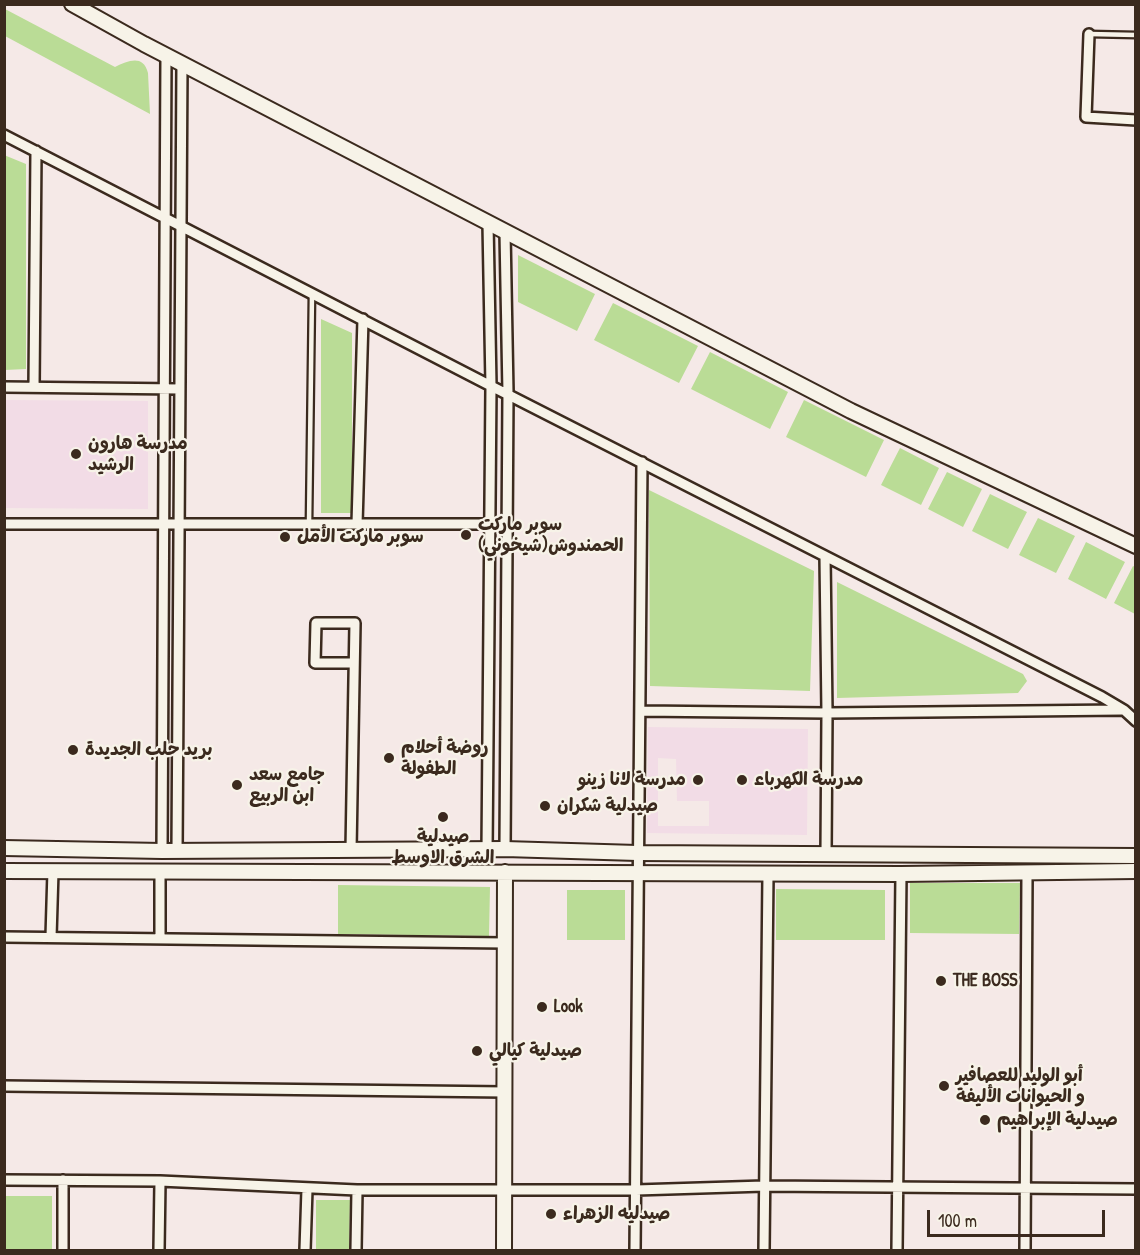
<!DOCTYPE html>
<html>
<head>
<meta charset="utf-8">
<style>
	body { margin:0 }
	#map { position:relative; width:1140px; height:1255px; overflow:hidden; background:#f5e9e7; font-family:"Patrick Hand",sans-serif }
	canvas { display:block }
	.frame { position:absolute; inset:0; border:6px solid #3b2a1e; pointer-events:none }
	.scale { position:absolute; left:927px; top:1210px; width:178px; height:27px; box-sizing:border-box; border:3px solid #3b2a1e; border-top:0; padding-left:8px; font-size:18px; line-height:21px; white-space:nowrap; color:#3b2a1e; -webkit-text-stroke:4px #f7f3e8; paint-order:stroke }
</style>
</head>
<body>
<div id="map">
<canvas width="1140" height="1255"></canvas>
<div class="frame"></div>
<div class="scale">100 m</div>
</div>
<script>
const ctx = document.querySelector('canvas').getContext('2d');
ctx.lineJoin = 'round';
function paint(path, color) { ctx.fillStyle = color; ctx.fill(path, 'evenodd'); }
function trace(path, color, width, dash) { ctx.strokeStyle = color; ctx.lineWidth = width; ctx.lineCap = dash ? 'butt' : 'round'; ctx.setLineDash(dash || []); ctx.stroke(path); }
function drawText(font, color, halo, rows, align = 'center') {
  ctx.font = font + ' "Patrick Hand","Playpen Sans Arabic",sans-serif'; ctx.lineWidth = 4.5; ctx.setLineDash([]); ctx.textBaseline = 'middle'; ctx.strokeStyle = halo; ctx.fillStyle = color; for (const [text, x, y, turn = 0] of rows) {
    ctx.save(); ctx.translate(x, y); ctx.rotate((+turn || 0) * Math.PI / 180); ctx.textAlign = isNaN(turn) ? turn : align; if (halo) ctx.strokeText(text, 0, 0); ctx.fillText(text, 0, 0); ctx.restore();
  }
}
const built = new Path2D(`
	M 5,400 L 148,401 L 148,509 L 5,508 Z
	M 648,727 L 808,729 L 807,835 L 647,833 ZM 658,758 L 676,759 L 677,801 L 709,801 L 709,826 L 658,826 Z`);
const green = new Path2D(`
	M 5,9 L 115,67 C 128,61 143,54 148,73 L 150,114 L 5,36 Z
	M 4,155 L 26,164 L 26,369 L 5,370 Z
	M 518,255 L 595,294 L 577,331 L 518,302 Z
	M 613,303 L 698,346 L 679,383 L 594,340 Z
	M 321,319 L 352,333 L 352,513 L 321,513 Z
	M 710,352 L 788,392 L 770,429 L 691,389 Z
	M 804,400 L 884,440 L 866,477 L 786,437 Z
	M 900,448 L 939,468 L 921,505 L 881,485 Z
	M 947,472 L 982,489 L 963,527 L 928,509 Z
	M 649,490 L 814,571 L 810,691 L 650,686 Z
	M 990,494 L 1027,512 L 1008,549 L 972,531 Z
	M 1038,518 L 1075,536 L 1056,573 L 1019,555 Z
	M 1086,542 L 1125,562 L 1106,599 L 1068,579 Z
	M 1133,566 L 1135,567 L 1135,614 L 1114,603 Z
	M 837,582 L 1023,674 L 1027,681 L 1018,693 L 837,698 Z
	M 910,883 L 1020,883 L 1019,934 L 910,933 Z
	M 338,885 L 490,887 L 489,936 L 338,934 Z
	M 776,889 L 885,890 L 885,940 L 776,940 Z
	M 567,890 L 625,890 L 625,940 L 567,940 Z
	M 5,1196 L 52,1196 L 52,1250 L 5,1250 Z
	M 316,1200 L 350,1200 L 349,1250 L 316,1250 Z`);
const lane = new Path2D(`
	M 1089,34 L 1136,35
	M 309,524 L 312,293`);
const street = new Path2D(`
	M 1089,34 L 1086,117 L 1136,120
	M 4,135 L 491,386 L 1102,697 L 1124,710 L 1136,721
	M 4,387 L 180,389
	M 34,387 L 36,151
	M 4,524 L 507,524
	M 357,524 L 363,319
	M 825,556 L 827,713 L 826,853
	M 641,711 L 827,713 L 1122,710
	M 505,849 L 508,393 L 505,232
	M 177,850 L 182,64
	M 351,850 L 355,623 L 316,623 L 315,663 L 354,663
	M 162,851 L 166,56
	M 487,851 L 491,386 L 488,223
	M 160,871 L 160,939
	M 4,937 L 505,943
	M 51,937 L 53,871
	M 4,1086 L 505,1092
	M 4,1180 L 160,1181 L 357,1190 L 636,1190 L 764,1186 L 1136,1189
	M 63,1250 L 63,1180
	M 159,1250 L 160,1181
	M 305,1250 L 307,1189
	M 356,1250 L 357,1190
	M 635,1250 L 642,462
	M 764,1250 L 768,874
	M 897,1250 L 901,874
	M 1025,1250 L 1027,874`);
const secondary = new Path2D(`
	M 72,4 L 144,44 L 851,411 L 1136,546
	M 4,848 L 162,851 L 505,849 L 637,853 L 1136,856
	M 4,871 L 901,874 L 1136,871
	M 504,1250 L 505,872`);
const markers = [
	[76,454,6,"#3b2a1e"],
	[466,535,6,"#3b2a1e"],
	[285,537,6,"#3b2a1e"],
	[73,750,6,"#3b2a1e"],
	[389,758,6,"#3b2a1e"],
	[698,780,6,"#3b2a1e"],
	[742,780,6,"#3b2a1e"],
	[237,785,6,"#3b2a1e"],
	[545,806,6,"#3b2a1e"],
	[443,817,6,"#3b2a1e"],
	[941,981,6,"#3b2a1e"],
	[542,1007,6,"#3b2a1e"],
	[477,1051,6,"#3b2a1e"],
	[944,1086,6,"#3b2a1e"],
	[985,1120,6,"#3b2a1e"],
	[551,1214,6,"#3b2a1e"]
];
const poiNames = [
	["مدرسة هارون",88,444],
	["الرشيد",88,465],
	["سوبر ماركت",478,525],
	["الحمندوش(شيخوني)",478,546],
	["سوبر ماركت الأمل",297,537],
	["روضة أحلام",401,748],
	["الطفولة",401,769],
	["بريد حلب الجديدة",85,750],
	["جامع سعد",249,775],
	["ابن الربيع",249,796],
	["مدرسة لانا زينو",686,780,"right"],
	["مدرسة الكهرباء",754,780],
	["صيدلية شكران",557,806],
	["صيدلية",443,837,"center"],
	["الشرق الاوسط",443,858,"center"],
	["THE BOSS",953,981],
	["Look",554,1007],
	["صيدلية كيالي",489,1051],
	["أبو الوليد للعصافير",956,1076],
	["و الحيوانات الأليفة",956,1097],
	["صيدلية الإبراهيم",997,1120],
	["صيدليه الزهراء",563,1214]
];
paint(built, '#f2dce6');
paint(green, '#badc96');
trace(lane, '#3b2a1e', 9);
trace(street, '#3b2a1e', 14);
trace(secondary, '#3b2a1e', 18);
trace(lane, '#f7f3e8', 4.5);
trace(street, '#f7f3e8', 9);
trace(secondary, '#f7f3e8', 14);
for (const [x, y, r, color] of markers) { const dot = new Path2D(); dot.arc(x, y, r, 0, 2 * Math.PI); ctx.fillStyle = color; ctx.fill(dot); trace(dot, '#f7f3e8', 2); }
drawText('bold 18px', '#3b2a1e', '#f7f3e8', poiNames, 'left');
</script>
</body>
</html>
